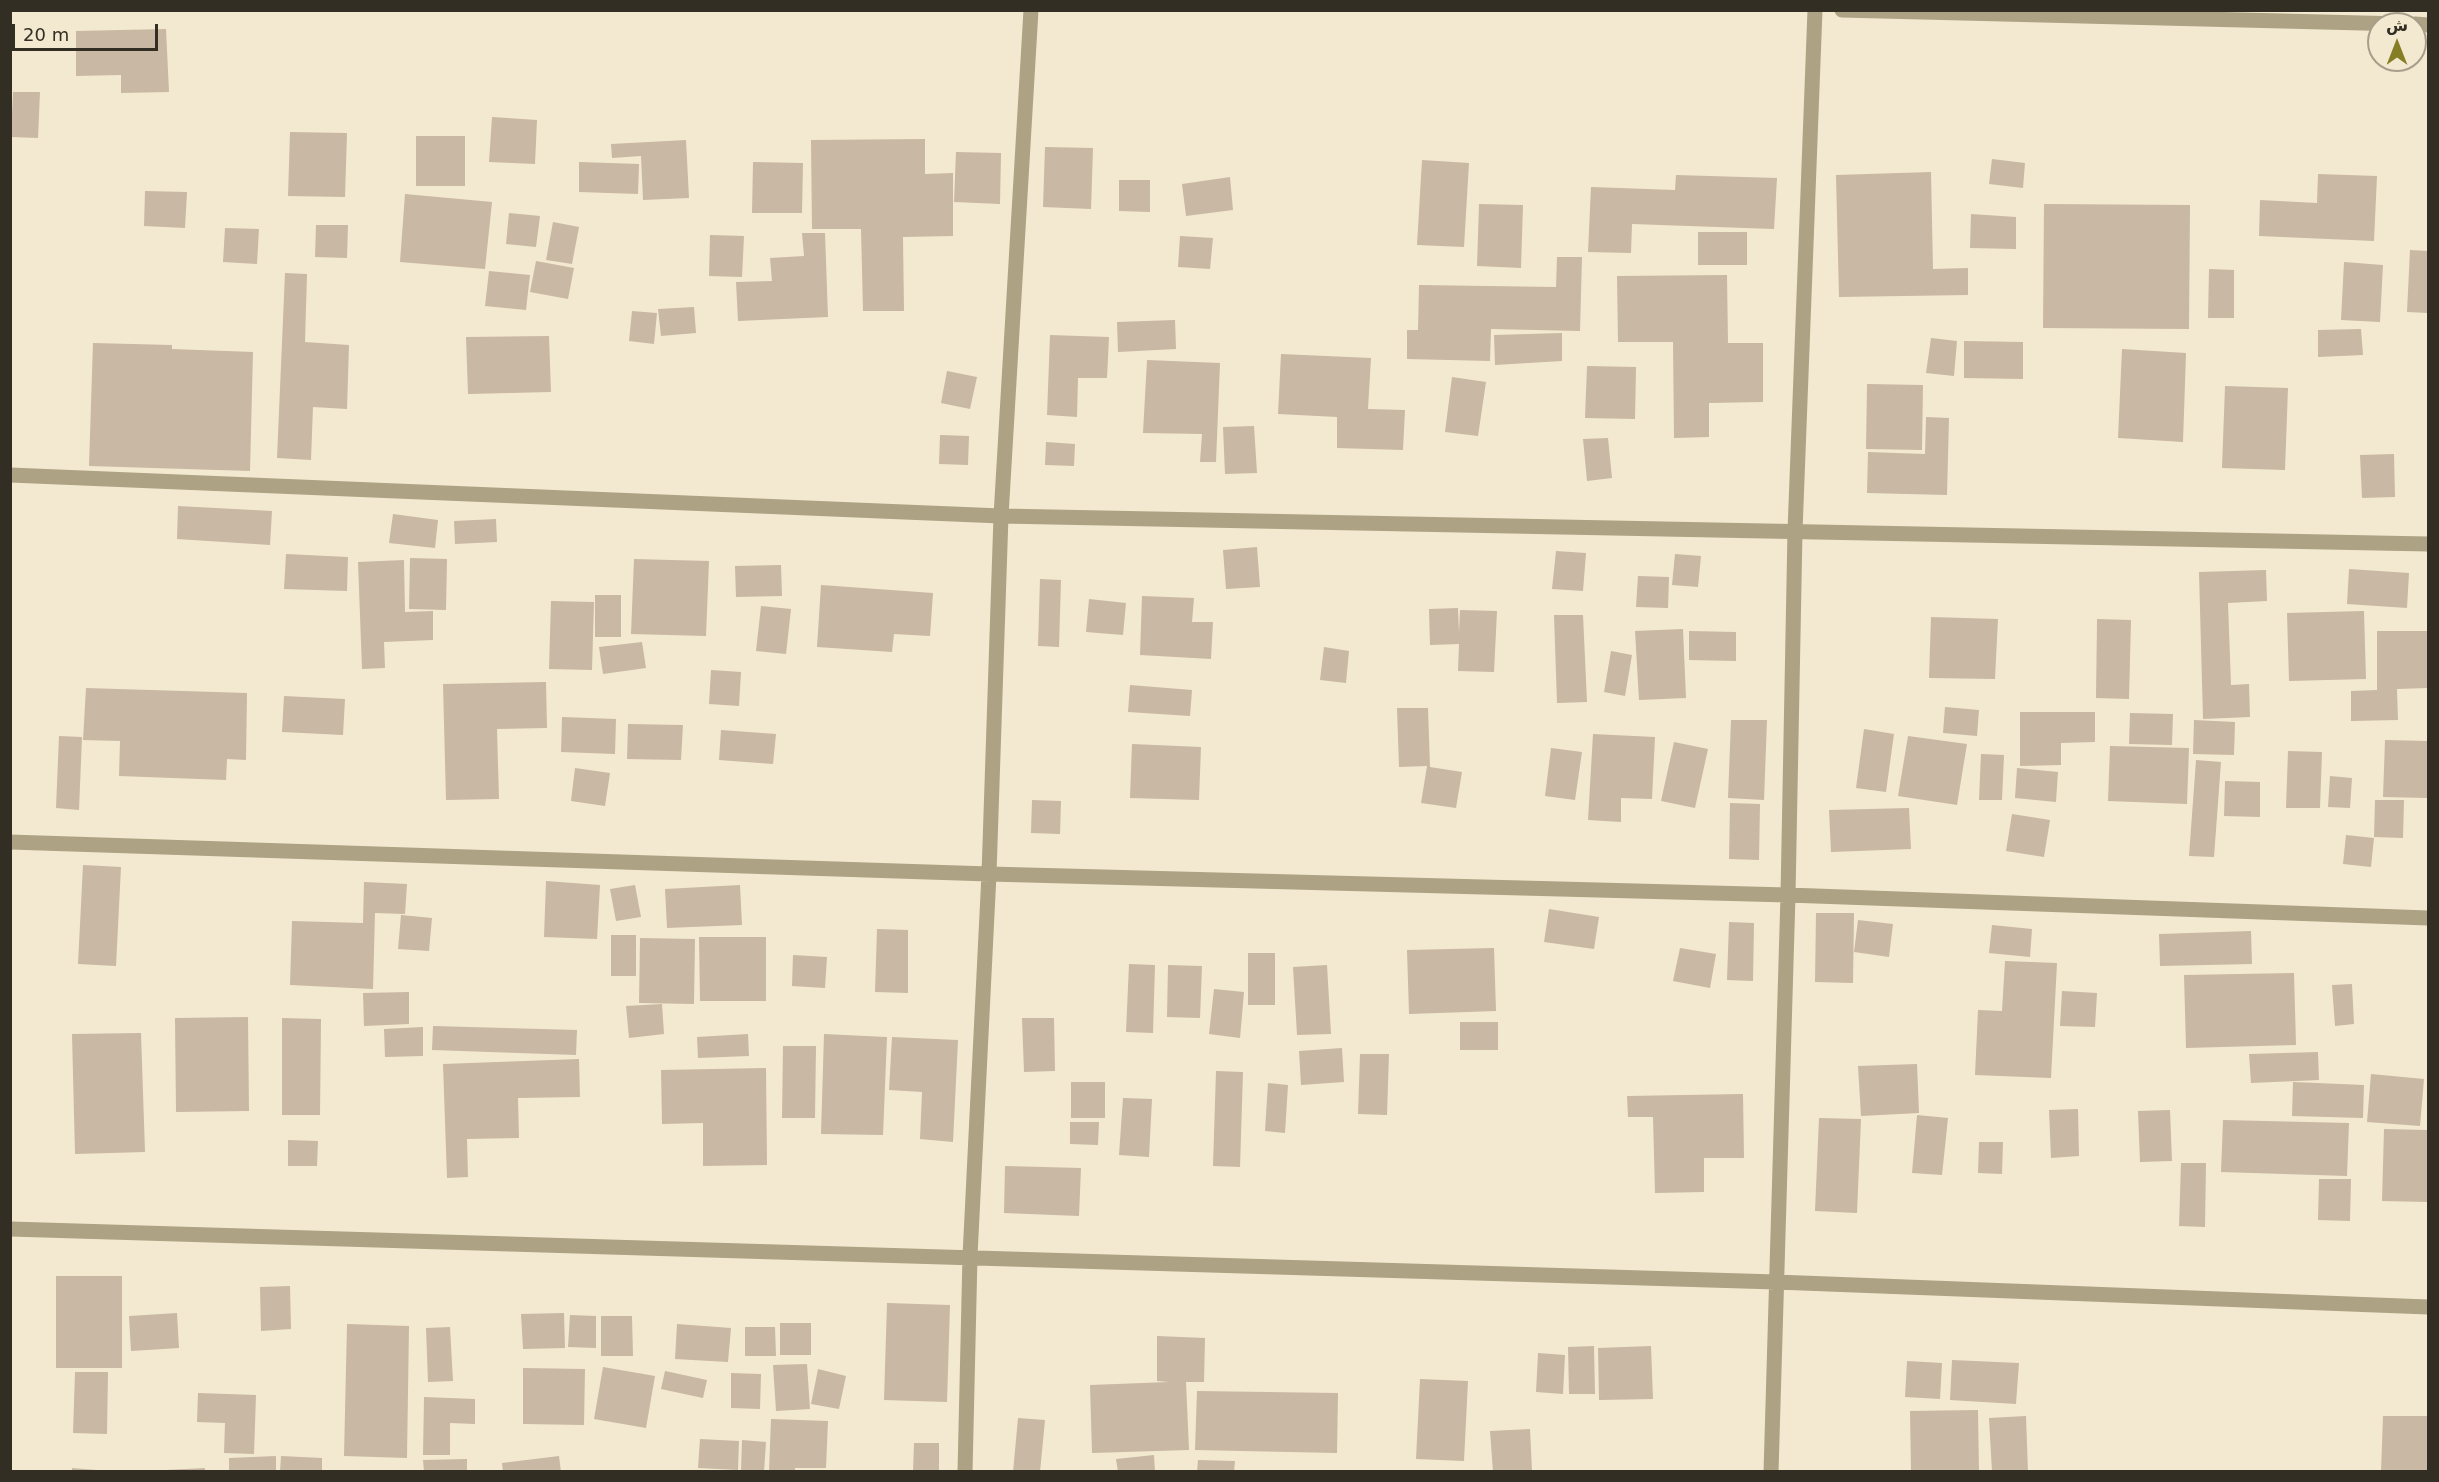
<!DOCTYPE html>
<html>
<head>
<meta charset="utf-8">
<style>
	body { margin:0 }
	#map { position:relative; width:2439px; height:1482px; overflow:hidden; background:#f3e9d0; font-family:"DejaVu Sans","Noto Sans Arabic",sans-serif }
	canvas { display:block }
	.frame { position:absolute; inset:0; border:12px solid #322e24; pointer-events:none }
	.north { position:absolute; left:2367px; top:12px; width:60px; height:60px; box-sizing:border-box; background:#f3e9d0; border:2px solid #a69e8b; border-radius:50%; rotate:0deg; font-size:16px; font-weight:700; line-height:24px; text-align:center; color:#322e24 }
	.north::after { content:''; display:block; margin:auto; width:21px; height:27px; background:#857e25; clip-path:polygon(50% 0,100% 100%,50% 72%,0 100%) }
	.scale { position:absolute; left:12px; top:24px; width:146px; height:27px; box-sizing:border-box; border:3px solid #322e24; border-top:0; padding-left:8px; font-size:18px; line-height:21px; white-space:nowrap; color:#322e24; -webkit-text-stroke:4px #f3e9d0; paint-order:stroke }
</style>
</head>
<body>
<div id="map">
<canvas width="2439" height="1482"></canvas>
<div class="frame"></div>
<div class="north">ش</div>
<div class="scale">20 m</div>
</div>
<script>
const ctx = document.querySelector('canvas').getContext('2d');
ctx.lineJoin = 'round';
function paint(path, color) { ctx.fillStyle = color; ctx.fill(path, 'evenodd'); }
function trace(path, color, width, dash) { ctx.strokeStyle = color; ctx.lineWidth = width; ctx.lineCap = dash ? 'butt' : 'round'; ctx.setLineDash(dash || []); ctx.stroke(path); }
const building = new Path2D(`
	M 166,29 L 169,92 L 121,93 L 121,75 L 76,76 L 76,31 Z
	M 13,92 L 40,92 L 38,138 L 11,137 Z
	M 492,117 L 537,120 L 535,164 L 489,162 Z
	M 290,132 L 347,133 L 345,197 L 288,196 Z
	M 416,136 L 465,136 L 465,186 L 416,186 Z
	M 925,139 L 925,174 L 953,173 L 953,236 L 903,237 L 904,311 L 863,311 L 861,229 L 812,229 L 811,140 Z
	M 686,140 L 689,198 L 643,200 L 641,156 L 612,158 L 611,144 Z
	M 1045,147 L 1093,148 L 1091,209 L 1043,207 Z
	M 956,152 L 1001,153 L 1000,204 L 954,202 Z
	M 1992,159 L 2025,163 L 2023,188 L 1989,184 Z
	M 1422,160 L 1469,163 L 1464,247 L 1417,245 Z
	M 579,162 L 639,164 L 638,194 L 579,192 Z
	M 753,162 L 803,163 L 802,213 L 752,213 Z
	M 1931,172 L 1933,269 L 1968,268 L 1968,295 L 1839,297 L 1836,175 Z
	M 2318,174 L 2377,176 L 2374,241 L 2259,236 L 2260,200 L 2317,203 Z
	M 1676,175 L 1777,178 L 1774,229 L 1632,224 L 1631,253 L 1588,252 L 1591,187 L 1675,190 Z
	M 1230,177 L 1233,210 L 1186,216 L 1182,184 Z
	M 1119,180 L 1150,180 L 1150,212 L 1119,211 Z
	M 145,191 L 187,192 L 185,228 L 144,226 Z
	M 405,194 L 492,202 L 485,269 L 400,262 Z
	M 1479,204 L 1523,205 L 1521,268 L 1477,266 Z
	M 2044,204 L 2190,205 L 2189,329 L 2043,328 Z
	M 509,213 L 540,216 L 536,247 L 506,244 Z
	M 1971,214 L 2016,217 L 2016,249 L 1970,248 Z
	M 553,222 L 579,227 L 572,264 L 546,260 Z
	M 316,225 L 348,225 L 347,258 L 315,257 Z
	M 225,228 L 259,229 L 257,264 L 223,262 Z
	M 1698,232 L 1747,232 L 1747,265 L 1698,265 Z
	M 802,233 L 825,233 L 828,317 L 738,321 L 736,282 L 772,281 L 770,258 L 804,256 Z
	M 710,235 L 744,236 L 742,277 L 709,276 Z
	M 1180,236 L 1213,238 L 1210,269 L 1178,267 Z
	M 2410,250 L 2428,251 L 2428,313 L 2407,312 Z
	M 1557,257 L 1582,257 L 1580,331 L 1491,329 L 1490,361 L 1407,359 L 1407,330 L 1418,330 L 1419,285 L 1556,287 Z
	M 536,261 L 574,268 L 568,299 L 530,292 Z
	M 2344,262 L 2383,265 L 2380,322 L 2341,320 Z
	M 2209,269 L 2234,270 L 2234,318 L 2208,318 Z
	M 489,271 L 530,275 L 526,310 L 485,306 Z
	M 285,273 L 307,274 L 305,342 L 349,345 L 347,409 L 313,407 L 311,460 L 277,458 Z
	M 1727,275 L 1728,343 L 1763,343 L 1763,402 L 1709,403 L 1709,437 L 1674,438 L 1673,342 L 1618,342 L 1617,276 Z
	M 694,307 L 696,333 L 661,336 L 658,309 Z
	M 632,311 L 657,313 L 654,344 L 629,341 Z
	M 1175,320 L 1176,349 L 1118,352 L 1117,322 Z
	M 2361,329 L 2363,355 L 2318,357 L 2318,330 Z
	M 1562,333 L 1562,361 L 1495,365 L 1494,335 Z
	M 1050,335 L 1109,337 L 1107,378 L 1078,378 L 1077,417 L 1047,415 Z
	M 549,336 L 551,392 L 468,394 L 466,337 Z
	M 1931,338 L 1957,341 L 1954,376 L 1926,373 Z
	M 1964,341 L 2023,342 L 2023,379 L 1964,378 Z
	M 93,343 L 172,345 L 172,349 L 253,352 L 250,471 L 89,466 Z
	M 2122,349 L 2186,353 L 2183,442 L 2118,438 Z
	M 1281,354 L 1371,358 L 1368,409 L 1405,410 L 1403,450 L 1337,448 L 1337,417 L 1278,414 Z
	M 1147,360 L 1220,363 L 1216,462 L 1200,462 L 1202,434 L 1143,433 Z
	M 1587,366 L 1636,367 L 1635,419 L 1585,418 Z
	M 947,371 L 977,377 L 970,409 L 941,403 Z
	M 1452,377 L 1486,382 L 1478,436 L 1445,432 Z
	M 1867,384 L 1923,385 L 1922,450 L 1866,449 Z
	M 2225,386 L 2288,388 L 2285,470 L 2222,468 Z
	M 1926,417 L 1949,418 L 1947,495 L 1867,493 L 1868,452 L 1925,454 Z
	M 1254,426 L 1257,473 L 1225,474 L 1223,427 Z
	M 940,435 L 969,436 L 968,465 L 939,464 Z
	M 1608,438 L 1612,478 L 1587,481 L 1583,439 Z
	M 1046,442 L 1075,444 L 1074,466 L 1045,465 Z
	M 2394,454 L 2395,497 L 2362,498 L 2360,455 Z
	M 178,506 L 272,511 L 270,545 L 177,539 Z
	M 393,514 L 438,520 L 435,548 L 389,543 Z
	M 496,519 L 497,542 L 455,544 L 454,521 Z
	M 1257,547 L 1260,587 L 1226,589 L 1223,550 Z
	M 1556,551 L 1586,553 L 1583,591 L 1552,589 Z
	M 286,554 L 348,557 L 347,591 L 284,589 Z
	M 1675,554 L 1701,556 L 1698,587 L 1672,585 Z
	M 410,558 L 447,559 L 446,610 L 409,609 Z
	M 634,559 L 709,561 L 706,636 L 631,634 Z
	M 404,560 L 405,612 L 433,611 L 433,640 L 384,642 L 385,668 L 362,669 L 358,562 Z
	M 781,565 L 782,596 L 736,597 L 735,566 Z
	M 2349,569 L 2409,573 L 2407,608 L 2347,604 Z
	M 2266,570 L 2267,601 L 2228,603 L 2231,685 L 2249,684 L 2250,717 L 2203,719 L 2199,572 Z
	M 1638,576 L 1669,577 L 1668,608 L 1636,607 Z
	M 1040,579 L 1061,580 L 1059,647 L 1038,646 Z
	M 821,585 L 933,593 L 930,636 L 894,634 L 892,652 L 817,647 Z
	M 595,595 L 621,595 L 621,637 L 595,637 Z
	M 1142,596 L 1194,598 L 1192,622 L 1213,622 L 1211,659 L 1140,655 Z
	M 1089,599 L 1126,603 L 1123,635 L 1086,632 Z
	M 551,601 L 594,602 L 592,670 L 549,669 Z
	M 761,606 L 791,609 L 786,654 L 756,651 Z
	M 1458,608 L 1459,633 L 1460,610 L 1497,611 L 1494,672 L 1458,671 L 1459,644 L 1430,645 L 1429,609 Z
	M 2364,611 L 2366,679 L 2289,681 L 2287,613 Z
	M 1554,615 L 1583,615 L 1587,702 L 1557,703 Z
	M 1931,617 L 1998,619 L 1995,679 L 1929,678 Z
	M 2097,619 L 2131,620 L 2129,699 L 2096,698 Z
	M 1683,629 L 1686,698 L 1639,700 L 1635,631 Z
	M 1689,631 L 1736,632 L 1736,661 L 1689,660 Z
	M 2377,631 L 2428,631 L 2428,688 L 2397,689 L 2398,720 L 2351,721 L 2351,691 L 2377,690 Z
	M 642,642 L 646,668 L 603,674 L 599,647 Z
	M 1324,647 L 1349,651 L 1346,683 L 1320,680 Z
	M 1611,651 L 1632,655 L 1625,696 L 1604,692 Z
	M 711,670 L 741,672 L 739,706 L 709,704 Z
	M 546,682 L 547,728 L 497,729 L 499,799 L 446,800 L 443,684 Z
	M 1130,685 L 1192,690 L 1190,716 L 1128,712 Z
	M 86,688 L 247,693 L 246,760 L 227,759 L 226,780 L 119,776 L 120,741 L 83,740 Z
	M 284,696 L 345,699 L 343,735 L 282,732 Z
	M 1945,707 L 1979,710 L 1977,736 L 1943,733 Z
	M 1397,708 L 1428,708 L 1430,767 L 1462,772 L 1456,808 L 1421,803 L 1427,766 L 1399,767 Z
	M 2020,712 L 2095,712 L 2095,742 L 2061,743 L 2061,765 L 2020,766 Z
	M 2130,713 L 2173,714 L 2172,745 L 2129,744 Z
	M 562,717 L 616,719 L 615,754 L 561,752 Z
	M 1731,720 L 1767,720 L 1764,800 L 1728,798 Z
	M 2194,720 L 2235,722 L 2234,755 L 2193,754 Z
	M 628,724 L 683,725 L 681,760 L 627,759 Z
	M 1864,729 L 1894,734 L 1886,792 L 1856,788 Z
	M 721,730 L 776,734 L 773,764 L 719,760 Z
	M 1593,734 L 1655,737 L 1652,799 L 1621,798 L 1621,822 L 1588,820 Z
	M 59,736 L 82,737 L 79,810 L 56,808 Z
	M 1908,736 L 1967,744 L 1957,805 L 1898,796 Z
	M 2385,740 L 2428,741 L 2428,798 L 2383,797 Z
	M 1674,742 L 1708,749 L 1695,808 L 1661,801 Z
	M 1132,744 L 1201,747 L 1199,800 L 1130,798 Z
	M 2110,746 L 2189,748 L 2187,804 L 2108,801 Z
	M 1551,748 L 1582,752 L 1575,800 L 1545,796 Z
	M 2288,751 L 2322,752 L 2320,808 L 2286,808 Z
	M 1981,754 L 2004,755 L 2002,800 L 1979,800 Z
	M 2196,760 L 2221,762 L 2214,857 L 2189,856 Z
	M 575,768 L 610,773 L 605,806 L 571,801 Z
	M 2017,768 L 2058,772 L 2056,802 L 2015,798 Z
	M 2330,776 L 2352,778 L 2350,808 L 2328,807 Z
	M 2225,781 L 2260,782 L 2260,817 L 2224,816 Z
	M 1032,800 L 1061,801 L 1060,834 L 1031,833 Z
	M 2375,800 L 2404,800 L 2403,838 L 2374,837 Z
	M 1730,803 L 1760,804 L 1759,860 L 1729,859 Z
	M 1909,808 L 1911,849 L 1831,852 L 1829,810 Z
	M 2012,814 L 2050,820 L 2044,857 L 2006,851 Z
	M 2346,835 L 2374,838 L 2371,867 L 2343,864 Z
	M 83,865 L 121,867 L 116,966 L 78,964 Z
	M 546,881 L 600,885 L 597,939 L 544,937 Z
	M 364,882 L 407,884 L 405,914 L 375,913 L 373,989 L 290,985 L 292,921 L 363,923 Z
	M 635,885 L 641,917 L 616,921 L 610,889 Z
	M 740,885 L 742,925 L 667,928 L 665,889 Z
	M 1549,909 L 1599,917 L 1594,949 L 1544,942 Z
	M 1816,913 L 1854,913 L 1853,983 L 1815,982 Z
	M 401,915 L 432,918 L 429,951 L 398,949 Z
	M 1858,920 L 1893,924 L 1889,957 L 1854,952 Z
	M 1729,922 L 1754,923 L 1753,981 L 1727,980 Z
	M 1992,925 L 2032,929 L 2030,957 L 1989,953 Z
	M 877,929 L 908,930 L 908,993 L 875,992 Z
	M 2251,931 L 2252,964 L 2160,966 L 2159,934 Z
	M 611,935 L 636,935 L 636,976 L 611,976 Z
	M 699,937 L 766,937 L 766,1001 L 700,1001 Z
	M 640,938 L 695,939 L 694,1004 L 639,1003 Z
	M 1494,948 L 1496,1011 L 1409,1014 L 1407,950 Z
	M 1680,948 L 1716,954 L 1710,988 L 1673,981 Z
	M 1248,953 L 1275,953 L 1275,1005 L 1248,1005 Z
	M 793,955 L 827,957 L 825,988 L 792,986 Z
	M 2005,961 L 2057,963 L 2051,1078 L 1975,1075 L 1978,1010 L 2002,1011 Z
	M 1129,964 L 1155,965 L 1153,1033 L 1126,1032 Z
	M 1168,965 L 1202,966 L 1200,1018 L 1167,1017 Z
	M 1327,965 L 1331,1034 L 1297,1035 L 1293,967 Z
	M 2294,973 L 2296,1045 L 2186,1048 L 2184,975 Z
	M 2352,984 L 2354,1024 L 2335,1026 L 2332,985 Z
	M 1214,989 L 1244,992 L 1240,1038 L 1209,1034 Z
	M 2062,991 L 2097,993 L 2095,1027 L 2060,1026 Z
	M 409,992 L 409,1024 L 364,1026 L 363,993 Z
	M 662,1004 L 664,1034 L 629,1038 L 626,1006 Z
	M 248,1017 L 249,1111 L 176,1112 L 175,1018 Z
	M 282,1018 L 321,1019 L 320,1115 L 282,1115 Z
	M 1022,1018 L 1054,1018 L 1055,1071 L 1024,1072 Z
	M 1460,1022 L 1498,1022 L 1498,1050 L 1460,1050 Z
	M 433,1026 L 577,1030 L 576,1055 L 432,1050 Z
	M 423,1027 L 423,1056 L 385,1057 L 384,1029 Z
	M 141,1033 L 145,1152 L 75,1154 L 72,1034 Z
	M 748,1034 L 749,1056 L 698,1058 L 697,1037 Z
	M 824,1034 L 887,1037 L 883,1135 L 821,1134 Z
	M 892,1037 L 958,1040 L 953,1142 L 920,1139 L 922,1092 L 889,1090 Z
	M 783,1046 L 816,1046 L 815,1118 L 782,1118 Z
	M 1342,1048 L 1344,1082 L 1301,1085 L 1299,1051 Z
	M 2318,1052 L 2319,1080 L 2251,1083 L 2249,1054 Z
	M 1360,1054 L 1389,1054 L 1387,1115 L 1358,1114 Z
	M 579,1059 L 580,1097 L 518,1098 L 519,1138 L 467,1139 L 468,1177 L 447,1178 L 443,1064 Z
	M 1917,1064 L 1919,1113 L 1861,1116 L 1858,1066 Z
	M 766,1068 L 767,1165 L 703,1166 L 703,1123 L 662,1124 L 661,1070 Z
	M 1216,1071 L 1243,1072 L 1240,1167 L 1213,1166 Z
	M 2371,1074 L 2424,1079 L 2420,1126 L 2367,1122 Z
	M 1071,1082 L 1105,1082 L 1105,1118 L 1071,1118 Z
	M 2293,1082 L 2364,1085 L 2363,1118 L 2292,1116 Z
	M 1268,1083 L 1288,1085 L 1285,1133 L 1265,1131 Z
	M 1743,1094 L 1744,1158 L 1704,1158 L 1704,1192 L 1655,1193 L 1653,1117 L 1628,1117 L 1627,1096 Z
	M 1123,1098 L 1152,1099 L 1149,1157 L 1119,1155 Z
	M 2078,1109 L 2079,1156 L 2051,1158 L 2049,1110 Z
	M 2170,1110 L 2172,1161 L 2140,1162 L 2138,1111 Z
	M 1917,1115 L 1948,1118 L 1942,1175 L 1912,1173 Z
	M 1819,1118 L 1861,1119 L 1857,1213 L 1815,1211 Z
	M 2223,1120 L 2349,1123 L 2347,1176 L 2221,1172 Z
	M 1070,1122 L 1099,1122 L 1098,1145 L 1070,1144 Z
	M 2384,1129 L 2428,1130 L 2428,1202 L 2382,1201 Z
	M 288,1140 L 318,1141 L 317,1166 L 288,1166 Z
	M 1979,1142 L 2003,1142 L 2002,1174 L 1978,1173 Z
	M 2181,1163 L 2206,1163 L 2205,1227 L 2179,1226 Z
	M 1005,1166 L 1081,1168 L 1079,1216 L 1004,1213 Z
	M 2319,1179 L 2351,1179 L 2350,1221 L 2318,1220 Z
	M 56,1276 L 122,1276 L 122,1368 L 56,1368 Z
	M 290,1286 L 291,1329 L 261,1331 L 260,1287 Z
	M 887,1303 L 950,1305 L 947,1402 L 884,1400 Z
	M 177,1313 L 179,1348 L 131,1351 L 129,1316 Z
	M 564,1313 L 565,1348 L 523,1349 L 521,1314 Z
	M 570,1315 L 596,1316 L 596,1348 L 568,1347 Z
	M 601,1316 L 632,1316 L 633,1356 L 601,1356 Z
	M 780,1323 L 811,1323 L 811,1355 L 780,1355 Z
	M 347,1324 L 409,1326 L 407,1458 L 344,1456 Z
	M 677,1324 L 731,1328 L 728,1362 L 675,1359 Z
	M 450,1327 L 453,1381 L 428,1382 L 426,1328 Z
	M 745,1327 L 775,1327 L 776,1356 L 745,1356 Z
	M 1157,1336 L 1205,1338 L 1204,1382 L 1186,1382 L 1189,1450 L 1092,1453 L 1090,1385 L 1169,1382 L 1157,1381 Z
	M 1594,1346 L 1595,1394 L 1569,1394 L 1568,1347 Z
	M 1651,1346 L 1653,1399 L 1599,1400 L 1598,1348 Z
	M 1538,1353 L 1565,1355 L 1563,1394 L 1536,1392 Z
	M 1952,1360 L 2019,1363 L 2016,1404 L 1950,1400 Z
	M 1907,1361 L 1942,1363 L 1940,1399 L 1905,1397 Z
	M 807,1364 L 810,1409 L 776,1411 L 773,1365 Z
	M 603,1367 L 655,1376 L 646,1428 L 594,1419 Z
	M 523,1368 L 585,1369 L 584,1425 L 523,1424 Z
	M 818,1369 L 846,1376 L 839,1409 L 811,1404 Z
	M 665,1371 L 707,1380 L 703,1398 L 661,1389 Z
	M 75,1372 L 108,1372 L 107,1434 L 73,1433 Z
	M 731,1373 L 761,1374 L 760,1409 L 731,1408 Z
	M 1420,1379 L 1468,1381 L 1464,1461 L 1416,1459 Z
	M 1197,1391 L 1338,1393 L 1337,1453 L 1195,1450 Z
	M 198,1393 L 256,1395 L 254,1454 L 224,1453 L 225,1423 L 197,1422 Z
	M 424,1397 L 475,1399 L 475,1424 L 450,1423 L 450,1455 L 423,1455 Z
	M 1978,1410 L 1979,1472 L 1911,1472 L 1910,1411 Z
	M 2026,1416 L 2028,1472 L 1992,1472 L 1989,1418 Z
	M 2383,1416 L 2428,1416 L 2428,1472 L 2381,1472 Z
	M 1018,1418 L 1045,1420 L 1040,1472 L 1013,1472 Z
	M 771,1419 L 828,1421 L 826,1468 L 795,1468 L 795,1472 L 769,1472 Z
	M 1530,1429 L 1532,1471 L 1493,1472 L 1490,1431 Z
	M 700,1439 L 739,1441 L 738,1470 L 698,1468 Z
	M 742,1440 L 766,1442 L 764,1472 L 741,1472 Z
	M 914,1443 L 939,1443 L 939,1472 L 913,1472 Z
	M 1154,1455 L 1155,1472 L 1118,1472 L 1116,1459 Z
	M 276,1456 L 276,1472 L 229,1472 L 229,1458 Z
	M 281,1456 L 322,1458 L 322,1472 L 280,1472 Z
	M 559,1456 L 561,1472 L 503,1472 L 502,1463 Z
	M 467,1459 L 467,1472 L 424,1472 L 423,1460 Z
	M 1198,1460 L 1235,1461 L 1234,1472 L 1197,1472 Z
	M 72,1468 L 97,1470 L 97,1472 L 72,1472 Z
	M 205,1468 L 205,1472 L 165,1472 L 165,1470 Z`);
const minor = new Path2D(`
	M 10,475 L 1001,516 L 2428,544
	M 10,842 L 989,874 L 1788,895 L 2428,918
	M 10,1229 L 1776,1282 L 2428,1307
	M 965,1472 L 970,1256 L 989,874 L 1001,516 L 1031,10
	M 1771,1472 L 1788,895 L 1795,531 L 1815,10`);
const tertiary = new Path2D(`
	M 1842,10 L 2403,24
	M 2415,24 L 2428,25`);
paint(building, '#c9b8a3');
trace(minor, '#ada283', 15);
trace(tertiary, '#ada283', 15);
</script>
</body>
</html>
